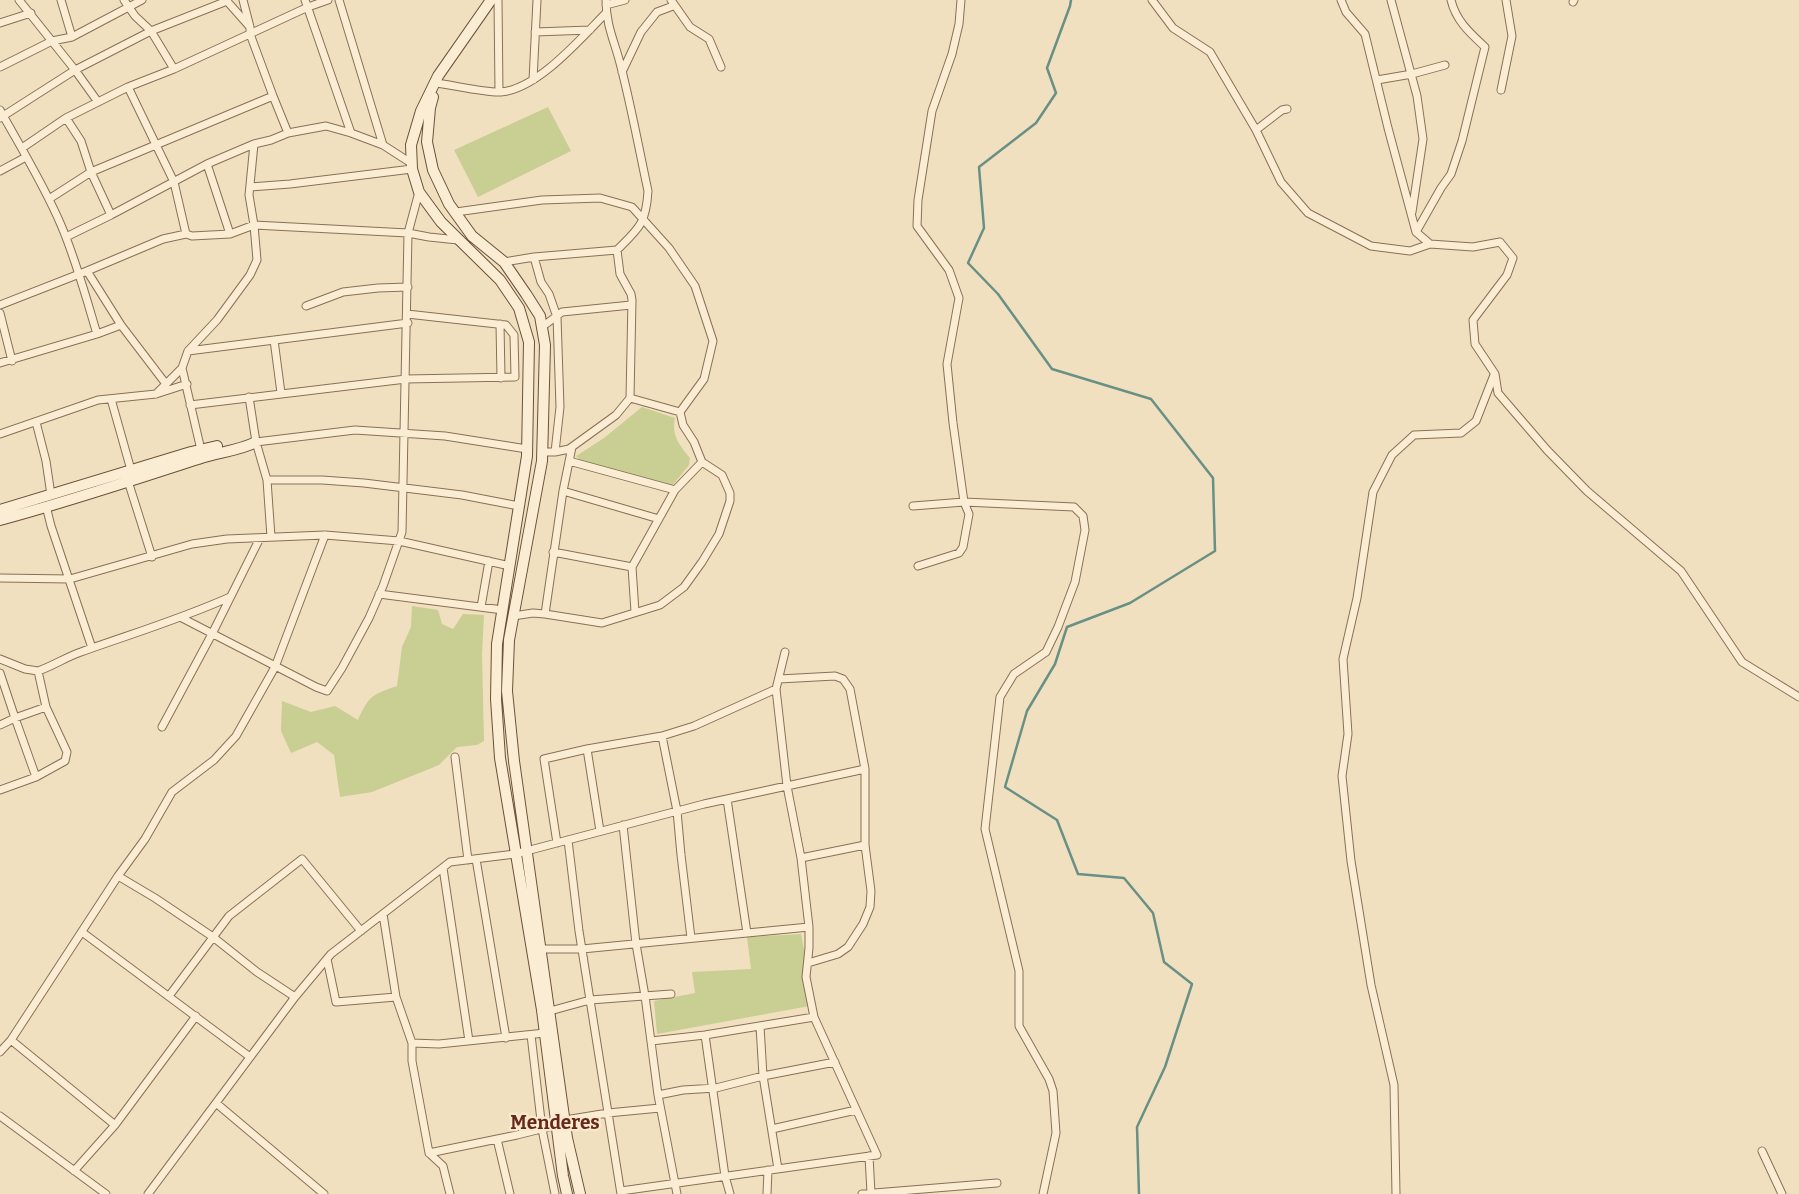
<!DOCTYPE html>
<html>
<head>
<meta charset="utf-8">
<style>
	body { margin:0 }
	canvas { display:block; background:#f0e0bf }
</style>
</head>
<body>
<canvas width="1799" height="1194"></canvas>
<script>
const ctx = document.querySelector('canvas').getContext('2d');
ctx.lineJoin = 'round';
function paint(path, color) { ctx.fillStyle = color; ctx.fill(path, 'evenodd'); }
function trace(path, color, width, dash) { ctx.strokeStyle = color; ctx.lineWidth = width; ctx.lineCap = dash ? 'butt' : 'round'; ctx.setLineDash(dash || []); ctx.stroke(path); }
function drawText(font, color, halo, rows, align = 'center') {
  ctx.font = font + ' Bitter,serif'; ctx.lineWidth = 4.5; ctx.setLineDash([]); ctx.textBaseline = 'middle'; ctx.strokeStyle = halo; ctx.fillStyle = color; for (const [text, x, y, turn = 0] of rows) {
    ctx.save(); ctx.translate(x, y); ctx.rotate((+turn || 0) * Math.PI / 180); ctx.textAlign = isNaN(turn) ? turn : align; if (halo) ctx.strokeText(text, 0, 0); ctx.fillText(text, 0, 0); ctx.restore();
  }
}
const green = new Path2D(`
	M 548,107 L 571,151 L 478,197 L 454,150 Z
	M 642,407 L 675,418 C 671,435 680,446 690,458 L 689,465 L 672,486 L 580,460 L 576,456 L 604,438 Z
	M 412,606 L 438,610 L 442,624 L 453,629 L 463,614 L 484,615 L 482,654 L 484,741 L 477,745 L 457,747 L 439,765 L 372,792 L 340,797 L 334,755 L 317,742 L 291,753 L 281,731 L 282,701 L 311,712 L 335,706 L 358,720 C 369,695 372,695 397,686 L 402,647 L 411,627 Z
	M 801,934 L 815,1005 L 657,1034 L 654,1001 L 695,993 L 692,972 L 751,969 L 747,937 Z`);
const stream = new Path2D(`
	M 1071,0 L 1070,6 L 1047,68 L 1056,93 L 1036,123 L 979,167 L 984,228 L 968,263 L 998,294 L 1052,369 L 1151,399 L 1213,478 L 1215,551 L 1130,603 L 1067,627 L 1055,664 L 1027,711 L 1005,787 L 1057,820 L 1078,874 L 1124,878 L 1153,913 L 1164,962 L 1192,984 L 1165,1067 L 1137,1127 L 1139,1194`);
const street = new Path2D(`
	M 19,0 L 75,70 L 98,102
	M 61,0 L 72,37
	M 124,0 L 135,16 L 151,31 L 174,69
	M 226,0 L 249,26
	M 243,0 L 250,27 L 250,34 L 273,96 L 288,133
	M 305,0 L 351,133
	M 339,0 L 383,145
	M 498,0 L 499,92
	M 671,0 L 690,27 L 709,39 L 721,67
	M 1152,0 L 1173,28 L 1210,52 L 1256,130 L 1281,182 L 1308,213 L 1371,246 L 1410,251 L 1430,244 L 1473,247 L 1500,242 L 1513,258 L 1507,275 L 1473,320 L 1475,344 L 1495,374 L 1498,393 L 1547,450 L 1587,491 L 1681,571 L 1742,662 L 1799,697
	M 1341,0 L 1346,12 L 1365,34 L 1388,128 L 1416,232 L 1430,244
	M 1391,0 L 1417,96 L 1423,139 L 1412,212
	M 1573,2 L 1574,0
	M 606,5 L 625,0
	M 0,23 L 31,13
	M 535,32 L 590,30
	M 0,67 L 52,41 L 72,37 L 142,0
	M 622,72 L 641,32 L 657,12 L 673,6
	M 533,80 L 537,0
	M 1377,80 L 1412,74 L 1445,65
	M 436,83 C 453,85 485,93 501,92 C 538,89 581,38 606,13
	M 128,87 L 174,182 L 186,234
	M 1501,90 L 1512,36 L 1506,0
	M 0,110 C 21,148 44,185 61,225 C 76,260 86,297 97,334
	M 0,118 L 75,70 L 151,31 L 227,1
	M 66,118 L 81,141 L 91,172 L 111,215
	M 1256,130 L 1282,110 L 1287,109
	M 22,148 L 66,118 L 128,87 L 174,69 L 308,7 L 328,0
	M 207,164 L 230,234
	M 0,171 L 26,157
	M 250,187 L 290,184 L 412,169
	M 49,199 L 91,172 L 273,96
	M 456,212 L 542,200 L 600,198 L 632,207 L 669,248 L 695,286 L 713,341 L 704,379 L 680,412 L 683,425 L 694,442 L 702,462 L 722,475 L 730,493 L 730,501 L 719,534 L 702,562 L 684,587 L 660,605 L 602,623 L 545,614 L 533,613 L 513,616
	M 1416,232 L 1441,188 L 1451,174 L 1462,141 L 1485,47 C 1470,33 1456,21 1451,0
	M 66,237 L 111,215 L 207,164 L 254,144 L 271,140 L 288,133 L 326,126 L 351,133 L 383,145 L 411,163
	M 534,257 L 541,282 L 549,294 L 557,317 L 560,407 L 555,452
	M 504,262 L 534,257 L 617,250 C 639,228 646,224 648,191 C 639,149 631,105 620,63 C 614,40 606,25 606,0
	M 87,271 L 121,325 L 166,384
	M 0,305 L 87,271 L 163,239 L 186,234 L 192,236 L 230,234 L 254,225 L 408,233 L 429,237 L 458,240
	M 306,306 L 343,292 L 378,288 L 408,287
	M 0,313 L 12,361
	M 500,324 L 501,378
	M 542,327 L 562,312 L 631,305
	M 274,340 L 281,393
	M 188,351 L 408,323
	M 0,363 L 97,334 L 121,325
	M 182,368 L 201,450
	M 156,394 L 182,368 L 188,351 L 217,320 L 250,275 L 257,260 L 254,225 L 249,195 L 254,144
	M 249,397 L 256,442 L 267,480 L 271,537
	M 630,398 L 680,412
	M 111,399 L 131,470
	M 190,405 L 406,379 L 515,377 L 514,335 L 506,325 L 407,314
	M 36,422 L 46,461 L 51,495
	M 0,434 L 98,400 L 156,394 L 187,384
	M 256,442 L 355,430 L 445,436 L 527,449
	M 542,452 L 555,452 L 569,449 L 616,415 L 630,398 L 632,300 L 631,294 L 620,274 L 617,250
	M 569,461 L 675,490
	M 267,480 L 322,480 L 364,483 L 462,495 L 519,506
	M 128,481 L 152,557
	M 563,491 L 659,519
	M 46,506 L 51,526 L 92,648
	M 913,506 L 964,502 L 1074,507 L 1083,516 L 1085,530 L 1075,582 L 1058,627 L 1046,652 L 1014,674 L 1000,697 L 985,829 L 1019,971 L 1019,1026 L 1049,1079 L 1053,1091 L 1056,1133 L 1043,1194
	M 553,552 L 632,567
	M 918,566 L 959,553 L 963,547 L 969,514 L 964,502 L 953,423 L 947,364 L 959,298 L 949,270 L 917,226 L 918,200 L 932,111 L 952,54 L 959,24 L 961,0
	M 0,578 L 70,579 L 192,544 L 227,539 L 325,535 L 399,541 L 510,566
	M 379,594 L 503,610
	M 481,607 L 489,561
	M 635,612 L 632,567 L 675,490 L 702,462
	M 545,614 L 563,491 L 572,447
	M 182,618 L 316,687 L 327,691 L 342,668 L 369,618 L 383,586 L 402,532 L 408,233 L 419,192
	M 0,659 L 25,669 L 38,671
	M 0,673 L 15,718 L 0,725
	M 779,679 L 835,676 L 843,679 L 850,689 L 865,769 L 865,845 L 871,891 L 870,907 L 863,924 L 848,947 L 838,954 L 808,963
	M 162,727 L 212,634 L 260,538
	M 662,736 L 677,811 L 681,855 L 691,938
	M 587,749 L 600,831
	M 455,757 L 468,860
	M 36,777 L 65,761 L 67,752 L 46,707
	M 0,790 L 36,777 L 15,718 L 46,707 L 38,671 C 53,666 66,657 81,652 C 131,634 181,619 230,597
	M 727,799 L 747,933
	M 623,825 L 636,944 L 645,996 L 658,1095 L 677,1194
	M 568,840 L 579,931 L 621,1194
	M 557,843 L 544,759 L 587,749 L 662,736 L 694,726 L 776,689
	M 801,858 L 865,845
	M 476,859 L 506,1038
	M 443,868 L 469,1041
	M 118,876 L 155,898 L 213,937 L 257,972 L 295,997
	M 383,914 L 396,997 L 412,1043 L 412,1061 L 429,1153 L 443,1166 L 450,1194
	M 82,932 L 250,1057
	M 541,949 L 582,949 L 809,927
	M 327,959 L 336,1002 L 396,997
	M 169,996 L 229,916 L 302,859 L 361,931
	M 550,1011 L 590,1000 L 671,994
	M 760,1026 L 763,1076 L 778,1169
	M 531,1035 L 542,1129 L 555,1194
	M 705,1035 L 725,1176 L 730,1194
	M 11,1040 L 115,1125 L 74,1171
	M 651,1041 L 705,1035 L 814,1017
	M 412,1043 L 439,1044 L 545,1033
	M 0,1052 L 11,1040 L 118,876 L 145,839 L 172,792 L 214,760 L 236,736 L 275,667 L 325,535
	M 658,1095 L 683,1090 L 716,1088 L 763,1076 L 835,1062
	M 216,1103 L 324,1194
	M 0,1116 L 106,1194
	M 565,1120 L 608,1113 L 660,1108
	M 115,1125 L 196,1016
	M 772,1129 L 856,1110
	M 497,1139 L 510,1194
	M 1762,1151 L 1782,1194
	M 429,1153 L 517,1135 L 557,1125
	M 869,1156 L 871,1193
	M 621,1191 L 877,1155 L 814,1017 L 806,977 L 809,948 L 809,927 L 801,858 L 787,786 L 776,689 L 785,652
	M 148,1194 L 295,997 L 331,954 L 450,862 L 515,854 L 704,804 L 865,769
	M 767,1194 L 768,1170
	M 862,1194 L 997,1183
	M 1396,1194 L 1394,1085 L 1371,985 L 1351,861 L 1342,776 L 1348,734 L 1343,659 L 1357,598 L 1373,492 L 1392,455 L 1414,435 L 1461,433 L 1476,421 L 1494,375`);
const secondary = new Path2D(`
	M 491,0 L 438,76 L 421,111 L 411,145 L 412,169 L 419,192 L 441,222 L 500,280 L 519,308 L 529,342 L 527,456 L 497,644 L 496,699 L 500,758 L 542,1010 L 563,1176 L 567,1194
	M 433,97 L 430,108 L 427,142 L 433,170 L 449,204 L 472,236 L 504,262 L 526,294 L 540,316 L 545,345 L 542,461 L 509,640 L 507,691 L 514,761 L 567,1138 L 580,1194
	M 0,510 L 191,452 L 217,446
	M 0,520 C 67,502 133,480 198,459 C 217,452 239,451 256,442`);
const districtNames = [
	["Menderes",555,1124]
];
paint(green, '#c9ce93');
trace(stream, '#699085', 2.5);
trace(street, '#897057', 9);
trace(secondary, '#6b513a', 12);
trace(street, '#faedd3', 7);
trace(secondary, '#faedd3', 10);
drawText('bold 19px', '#672719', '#f7eacf', districtNames);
</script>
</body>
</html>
